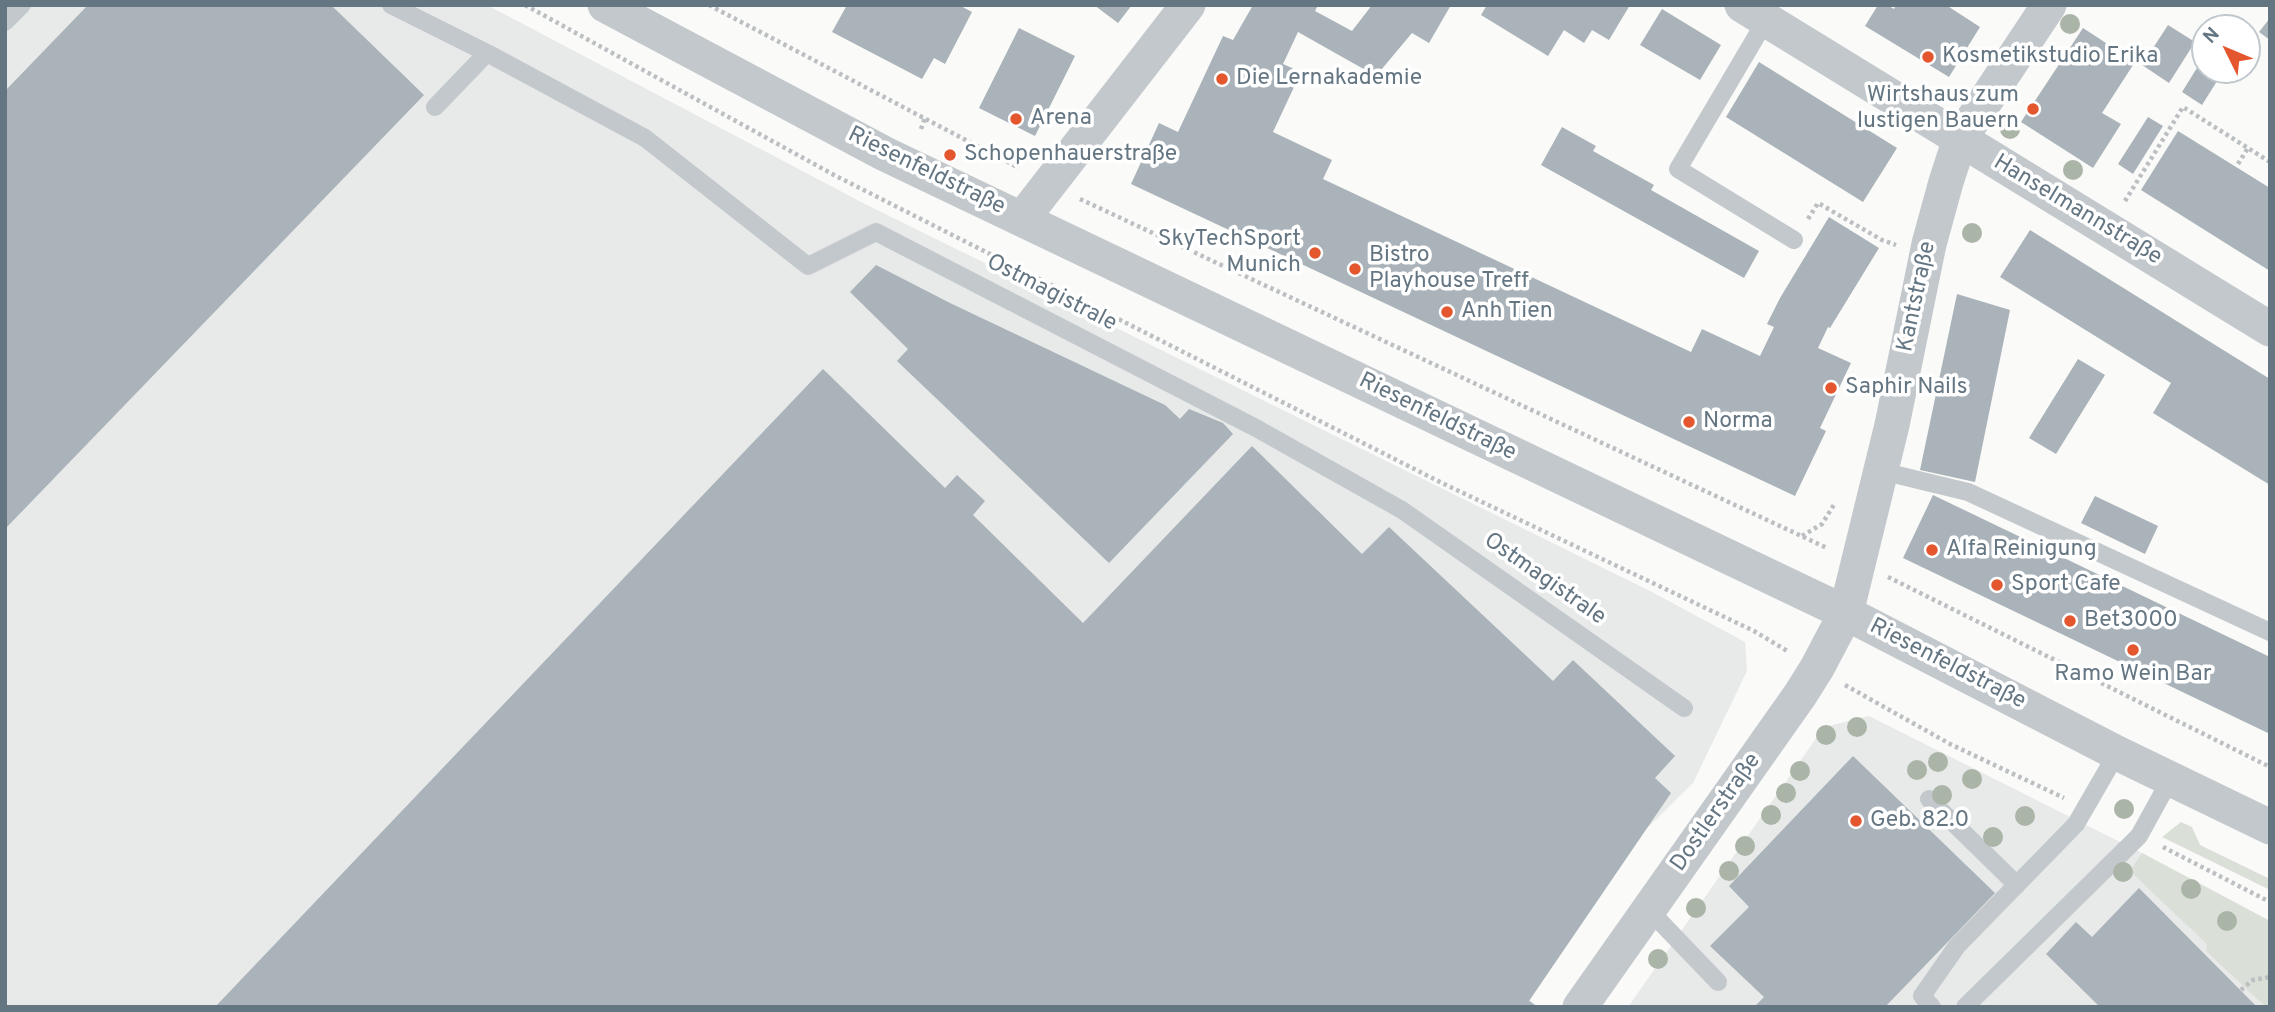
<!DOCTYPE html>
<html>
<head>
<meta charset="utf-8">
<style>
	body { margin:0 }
	#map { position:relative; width:2275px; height:1012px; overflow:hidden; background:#fafaf8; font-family:Overpass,sans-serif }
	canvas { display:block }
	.frame { position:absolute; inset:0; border:7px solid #657683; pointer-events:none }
	.north { position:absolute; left:2191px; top:14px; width:70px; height:70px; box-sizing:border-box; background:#fff; border:2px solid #c1c8cd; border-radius:50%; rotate:313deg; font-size:19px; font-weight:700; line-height:28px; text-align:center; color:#657683 }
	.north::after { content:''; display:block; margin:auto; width:24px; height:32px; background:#e4572e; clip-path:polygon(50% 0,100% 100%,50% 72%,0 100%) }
</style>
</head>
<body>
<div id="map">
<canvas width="2275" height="1012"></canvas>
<div class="frame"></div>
<div class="north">N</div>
</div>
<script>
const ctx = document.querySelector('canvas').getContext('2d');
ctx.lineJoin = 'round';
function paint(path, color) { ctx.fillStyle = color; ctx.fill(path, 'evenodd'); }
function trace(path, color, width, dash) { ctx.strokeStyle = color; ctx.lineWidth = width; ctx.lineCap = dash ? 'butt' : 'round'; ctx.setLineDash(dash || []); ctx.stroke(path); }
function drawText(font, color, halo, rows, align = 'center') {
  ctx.font = font + ' Overpass,sans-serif'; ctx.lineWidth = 7; ctx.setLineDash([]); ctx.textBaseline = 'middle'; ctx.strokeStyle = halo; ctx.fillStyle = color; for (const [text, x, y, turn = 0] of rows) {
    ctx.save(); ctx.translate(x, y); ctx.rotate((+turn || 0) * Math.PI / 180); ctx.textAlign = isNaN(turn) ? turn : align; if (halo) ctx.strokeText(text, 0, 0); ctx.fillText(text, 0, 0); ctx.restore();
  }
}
const built = new Path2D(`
	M 5,5 L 487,5 L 865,204 L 1652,592 L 1745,642 L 1747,671 L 1693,783 L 1500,973 L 1538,1007 L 5,1007 Z
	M 1869,716 L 2142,853 L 2270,921 L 2270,1007 L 1628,1007 L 1824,727 Z`);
const green = new Path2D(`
	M 2181,822 L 2192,827 L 2200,845 L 2270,879 L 2270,890 L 2162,837 Z
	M 2142,853 L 2270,921 L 2270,1007 L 2266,1007 L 2206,951 L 2207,944 L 2130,871 Z`);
const building = new Path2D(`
	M 88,5 L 331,5 L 424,95 L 5,529 L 5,91 Z
	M 847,5 L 959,5 L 972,12 L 945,64 L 934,58 L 922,79 L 832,32 Z
	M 1094,5 L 1132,5 L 1118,23 Z
	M 1253,5 L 1318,5 L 1315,11 L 1352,31 L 1372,5 L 1451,5 L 1429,43 L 1412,33 L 1376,76 L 1298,32 L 1283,64 L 1301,72 L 1273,132 L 1332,160 L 1323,179 L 1691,352 L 1702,329 L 1760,356 L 1774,327 L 1767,324 L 1780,298 L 1829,217 L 1879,248 L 1830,328 L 1828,327 L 1818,348 L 1851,363 L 1820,428 L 1826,431 L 1795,496 L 1131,184 L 1159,123 L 1178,132 L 1223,36 L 1233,40 Z
	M 1487,5 L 1630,5 L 1609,40 L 1592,30 L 1584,43 L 1564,30 L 1548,56 L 1481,15 Z
	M 1878,5 L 1887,5 L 1894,9 L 1896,5 L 1946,5 L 1980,27 L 1949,77 L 1865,26 Z
	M 1662,9 L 1721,45 L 1700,80 L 1640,45 Z
	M 2270,18 L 2270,40 L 2259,32 Z
	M 2168,25 L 2195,42 L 2169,83 L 2142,65 Z
	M 1019,28 L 1075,56 L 1035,136 L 979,108 Z
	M 2083,28 L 2135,62 L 2102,113 L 2121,124 L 2093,168 L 2021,122 Z
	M 2205,55 L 2205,70 L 2224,70 L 2202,105 L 2182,92 Z
	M 1759,62 L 1897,148 L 1863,202 L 1726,117 Z
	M 2148,117 L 2163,126 L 2133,174 L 2118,164 Z
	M 1562,127 L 1596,146 L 1593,151 L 1654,185 L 1651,190 L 1759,251 L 1744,278 L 1541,165 Z
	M 2178,131 L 2270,188 L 2270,271 L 2141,190 Z
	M 2030,230 L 2270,379 L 2270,485 L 2153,413 L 2171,383 L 2000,277 Z
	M 876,265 L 950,303 L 1165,405 L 1180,419 L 1189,409 L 1223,423 L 1233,434 L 1109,563 L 897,361 L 908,349 L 850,292 Z
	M 1957,294 L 2010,310 L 1975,482 L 1920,470 Z
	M 2078,359 L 2105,375 L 2056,454 L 2029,438 Z
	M 823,369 L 945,488 L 957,475 L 985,501 L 973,515 L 1083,623 L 1252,446 L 1362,554 L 1389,527 L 1553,681 L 1573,660 L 1675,756 L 1655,778 L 1671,793 L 1529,1001 L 1538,1007 L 215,1007 Z
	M 1933,495 L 2270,657 L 2270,734 L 1903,558 Z
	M 2095,496 L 2158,526 L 2145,554 L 2081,523 Z
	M 1853,756 L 1995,893 L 1885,1007 L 1754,1007 L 1764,997 L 1710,946 L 1749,907 L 1729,886 Z
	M 2139,888 L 2257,1007 L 2100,1007 L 2046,954 L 2076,922 L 2092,937 Z`);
const path = new Path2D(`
	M 525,5 L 834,175 L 1442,483 L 1754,631 L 1789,652
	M 709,5 L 1019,168
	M 921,129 L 925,118
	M 2238,164 L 2248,148
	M 1080,199 L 1827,548
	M 2125,201 L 2183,107 L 2270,162
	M 1808,219 L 1818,203 L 1882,240 L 1896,245
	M 1802,536 L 1822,524 L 1835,503
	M 1888,577 L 2270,767
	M 1845,685 L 1950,744 L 2064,798
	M 2163,847 L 2270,902
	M 2241,990 L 2253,980 L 2270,977`);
const service = new Path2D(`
	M 391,5 L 487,53 L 645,138 L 808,266 L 876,232 L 1256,428 L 1402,510 L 1684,708
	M 1766,20 L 1678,169 L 1794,240
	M 5,22 L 22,5
	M 435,107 L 487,53
	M 1881,471 L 1968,492 L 2270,632
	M 1929,799 L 2017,885
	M 1649,910 L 1718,982
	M 1932,1007 L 1922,996 L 1957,946 L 2076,824 L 2117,753
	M 1965,1007 L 2139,836 L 2171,778`);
const minor = new Path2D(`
	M 605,5 L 885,154 L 1846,613 L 2117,753 L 2270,827
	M 1742,5 L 2270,329
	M 1022,219 L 1188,5
	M 1580,1007 L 1800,695 L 1817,668 L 1846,613 L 1892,425 L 1929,244 L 1946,182 L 1960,139 L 2049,5`);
const trees = [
	[2070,24],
	[2010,129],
	[2073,170],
	[1972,233],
	[1857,727],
	[1826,735],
	[1938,762],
	[1917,770],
	[1800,771],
	[1972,779],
	[1786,793],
	[1942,795],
	[2124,809],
	[1771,815],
	[2025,816],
	[1993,837],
	[1745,846],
	[1729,871],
	[2123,872],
	[2191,889],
	[1696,908],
	[2227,921],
	[1658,959]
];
const markers = [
	[1928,57,7,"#e4572e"],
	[1222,79,7,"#e4572e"],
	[2033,109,7,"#e4572e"],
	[1016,119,7,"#e4572e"],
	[950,155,7,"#e4572e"],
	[1315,253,7,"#e4572e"],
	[1355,269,7,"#e4572e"],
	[1447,312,7,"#e4572e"],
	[1831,388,7,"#e4572e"],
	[1689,422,7,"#e4572e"],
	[1932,550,7,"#e4572e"],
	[1997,585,7,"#e4572e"],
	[2070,621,7,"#e4572e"],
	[2133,650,7,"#e4572e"],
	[1856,821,7,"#e4572e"]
];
const poiNames = [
	["Kosmetikstudio Erika",1942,57],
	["Die Lernakademie",1236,79],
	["Wirtshaus zum",2019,96,"right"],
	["lustigen Bauern",2019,122,"right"],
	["Arena",1030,119],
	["Schopenhauerstraße",964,155],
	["SkyTechSport",1301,240,"right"],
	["Munich",1301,266,"right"],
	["Bistro",1369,256],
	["Playhouse Treff",1369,282],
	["Anh Tien",1461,312],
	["Saphir Nails",1845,388],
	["Norma",1703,422],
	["Alfa Reinigung",1946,550],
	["Sport Cafe",2011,585],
	["Bet3000",2084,621],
	["Ramo Wein Bar",2133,675,"center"],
	["Geb. 82.0",1870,821]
];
const streetNames = [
	["Riesenfeldstraße",926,172,26],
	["Hanselmannstraße",2077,211,31],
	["Ostmagistrale",1051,294,27],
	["Kantstraße",1918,297,-78],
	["Riesenfeldstraße",1437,418,26],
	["Ostmagistrale",1544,580,35],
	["Riesenfeldstraße",1947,665,27],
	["Dostlerstraße",1717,813,-55]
];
paint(built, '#e8e9e9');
paint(green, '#dadfd7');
paint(building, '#aab3b9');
trace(path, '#bbbfc2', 4.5, [3.5, 3.5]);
trace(service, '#c3c8cc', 18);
trace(minor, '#c3c8cc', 35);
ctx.fillStyle = '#aab4a7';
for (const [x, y] of trees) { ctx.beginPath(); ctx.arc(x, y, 10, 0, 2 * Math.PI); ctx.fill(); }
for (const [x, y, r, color] of markers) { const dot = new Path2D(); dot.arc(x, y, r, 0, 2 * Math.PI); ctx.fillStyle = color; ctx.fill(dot); trace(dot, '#fff', 2.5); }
drawText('23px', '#657683', '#fff', poiNames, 'left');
drawText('23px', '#657683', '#fff', streetNames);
</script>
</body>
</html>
